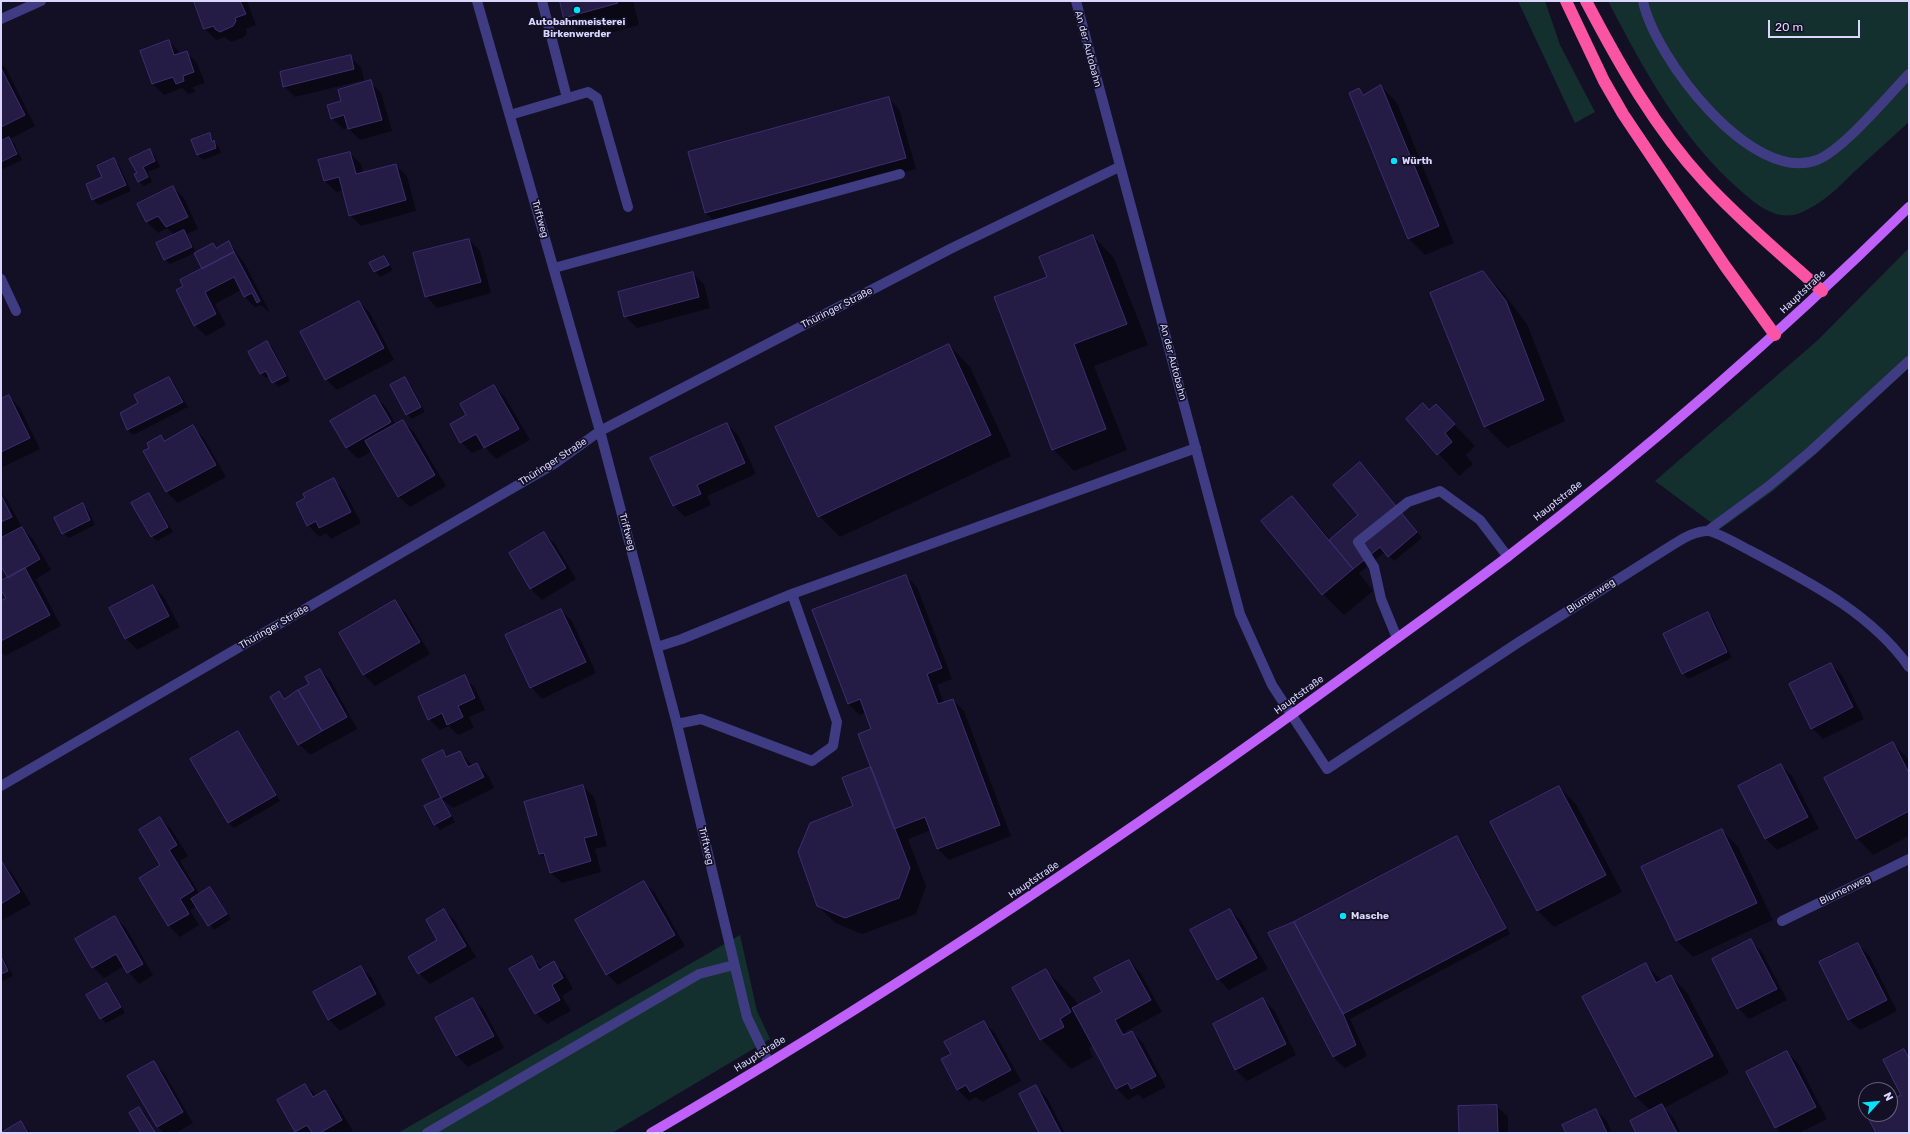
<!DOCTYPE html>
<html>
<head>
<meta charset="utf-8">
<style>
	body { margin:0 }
	#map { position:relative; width:1910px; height:1134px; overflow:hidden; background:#131026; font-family:Rubik,sans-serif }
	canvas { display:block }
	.frame { position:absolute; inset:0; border:2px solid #dad6fe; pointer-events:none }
	.north { position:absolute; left:1858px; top:1082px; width:40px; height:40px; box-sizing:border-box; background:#131026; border:1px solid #635f7c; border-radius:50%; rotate:63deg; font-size:11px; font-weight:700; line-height:16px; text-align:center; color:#dad6fe }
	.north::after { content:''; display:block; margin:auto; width:14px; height:18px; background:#07e1f9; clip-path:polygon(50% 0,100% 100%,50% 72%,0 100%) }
	.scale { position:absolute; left:1768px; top:20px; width:92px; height:18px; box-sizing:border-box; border:2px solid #dad6fe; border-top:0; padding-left:5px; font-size:12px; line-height:14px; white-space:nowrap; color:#dad6fe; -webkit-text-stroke:3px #131026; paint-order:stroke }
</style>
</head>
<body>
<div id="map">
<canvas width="1910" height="1134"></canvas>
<div class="frame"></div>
<div class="north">N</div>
<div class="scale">20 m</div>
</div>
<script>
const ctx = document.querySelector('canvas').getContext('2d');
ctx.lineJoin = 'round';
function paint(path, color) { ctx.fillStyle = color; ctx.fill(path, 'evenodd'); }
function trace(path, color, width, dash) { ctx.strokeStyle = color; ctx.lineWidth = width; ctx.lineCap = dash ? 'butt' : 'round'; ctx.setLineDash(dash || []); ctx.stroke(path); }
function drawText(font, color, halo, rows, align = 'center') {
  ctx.font = font + ' Rubik,sans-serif'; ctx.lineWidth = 3.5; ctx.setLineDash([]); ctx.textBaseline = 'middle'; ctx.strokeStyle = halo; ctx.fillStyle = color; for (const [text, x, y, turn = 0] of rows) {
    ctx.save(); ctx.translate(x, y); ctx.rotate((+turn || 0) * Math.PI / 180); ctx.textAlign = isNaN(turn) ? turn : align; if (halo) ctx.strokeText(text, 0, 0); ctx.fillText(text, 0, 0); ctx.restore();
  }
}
const green = new Path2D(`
	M 1518,1 L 1545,1 L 1560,45 L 1595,112 L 1575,123 Z
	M 1608,1 L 1909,1 L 1909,122 C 1891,138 1873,155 1855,171 C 1839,187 1822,204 1800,213 C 1777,222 1757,205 1741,191 C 1681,139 1644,70 1608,1 Z
	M 1909,248 L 1909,368 L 1816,454 L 1773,491 L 1720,529 L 1655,481 L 1818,340 Z
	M 740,935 L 757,1011 L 770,1039 L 612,1133 L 398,1133 Z`);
const shadow = new Path2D(`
	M 195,1 L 247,1 L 256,25 L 246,29 L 247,33 L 244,37 L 232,42 L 224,37 L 216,40 L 205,29 Z
	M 561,1 L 633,1 L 639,25 L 587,39 L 565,17 Z
	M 169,41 L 181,54 L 186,52 L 197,63 L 205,83 L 193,87 L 195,92 L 188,94 L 182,88 L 164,95 L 153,84 Z
	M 350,56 L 361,67 L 364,80 L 295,97 L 284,86 Z
	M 1,64 L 6,68 L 35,126 L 10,139 L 14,143 L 22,160 L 1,170 Z
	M 370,82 L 381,93 L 392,131 L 360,140 L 348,128 L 343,129 L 332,118 L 342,102 Z
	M 1381,86 L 1397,103 L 1454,243 L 1425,255 L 1409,239 L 1350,94 L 1359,90 L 1365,95 Z
	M 888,98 L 899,109 L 916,169 L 717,224 L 706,213 L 689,152 Z
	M 209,134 L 219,147 L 221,153 L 203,160 L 198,155 Z
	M 150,150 L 155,156 L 160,167 L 148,172 L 152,182 L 144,186 L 138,181 L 138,173 Z
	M 350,153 L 361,164 L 363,173 L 395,165 L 407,176 L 416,211 L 361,226 L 350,215 L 343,190 L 336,192 L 325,181 Z
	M 114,160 L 119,165 L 131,191 L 99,205 L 93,200 L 87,185 L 103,178 Z
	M 173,187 L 184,198 L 198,229 L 187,234 L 196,252 L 213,244 L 217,248 L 229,242 L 245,264 L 270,313 L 261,305 L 255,308 L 244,296 L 241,290 L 215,304 L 226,325 L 206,336 L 195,325 L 184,287 L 204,269 L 195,253 L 170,264 L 164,259 L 175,236 L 167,228 L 158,233 L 147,222 Z
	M 1093,236 L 1114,258 L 1148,345 L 1094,366 L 1127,450 L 1074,471 L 1053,449 L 1048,277 Z
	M 469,240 L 480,251 L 491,293 L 437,308 L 426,296 Z
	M 384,257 L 393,270 L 380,277 L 375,271 Z
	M 1483,272 L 1504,294 L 1527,324 L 1565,421 L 1507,448 L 1485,426 Z
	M 692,273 L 704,284 L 710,308 L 637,328 L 625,316 Z
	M 359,302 L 370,313 L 394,360 L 337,390 L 326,379 Z
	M 267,342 L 272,347 L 290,381 L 278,387 L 270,376 L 266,378 L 260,373 Z
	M 949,345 L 970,367 L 1011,456 L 840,537 L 819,516 Z
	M 168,378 L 174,383 L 188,407 L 133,435 L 128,430 L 121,413 L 139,403 Z
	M 405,378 L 410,384 L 425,412 L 412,419 L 407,414 Z
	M 494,386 L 505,397 L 530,440 L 496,459 L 485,447 L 472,453 L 461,442 L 467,415 Z
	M 9,396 L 20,408 L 40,449 L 1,468 L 1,400 Z
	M 374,396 L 386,407 L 396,425 L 402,421 L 414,432 L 446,486 L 410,507 L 398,496 L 372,451 L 358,459 L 347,448 L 332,421 Z
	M 1436,405 L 1475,446 L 1466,455 L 1473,464 L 1459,476 L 1407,419 L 1429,411 Z
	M 727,424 L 738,435 L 756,474 L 707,496 L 711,505 L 685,517 L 674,506 L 652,458 Z
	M 192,426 L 203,437 L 226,477 L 178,503 L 167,492 L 144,452 L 151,449 L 161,437 L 166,442 Z
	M 1365,469 L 1422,538 L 1394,561 L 1385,552 L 1359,573 L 1373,591 L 1344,615 L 1323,594 L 1292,497 L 1331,540 L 1360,516 Z
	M 333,479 L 344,490 L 361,523 L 331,539 L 326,533 L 319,537 L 308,525 L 306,499 Z
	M 1,493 L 7,499 L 22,528 L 33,539 L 51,570 L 36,579 L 61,626 L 5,656 L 1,652 L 1,602 L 7,599 L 1,588 L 1,582 L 9,578 L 1,564 Z
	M 148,494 L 154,500 L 173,532 L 157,541 L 152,536 Z
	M 82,505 L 88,510 L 95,525 L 69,538 L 63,533 Z
	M 544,533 L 555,544 L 576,579 L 542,600 L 531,589 L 510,553 Z
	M 906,576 L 917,587 L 952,679 L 937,685 L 944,703 L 953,700 L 964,711 L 1011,836 L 949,860 L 938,849 L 931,830 L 908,839 L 926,886 L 916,914 L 862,934 L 835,923 L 818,906 L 854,806 L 872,768 L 873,730 L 866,712 L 860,715 L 848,704 Z
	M 153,586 L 164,597 L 180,627 L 137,650 L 126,638 Z
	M 395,602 L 406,613 L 430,654 L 375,686 L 364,675 L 340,634 Z
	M 561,610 L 572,621 L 596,673 L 542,699 L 531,687 Z
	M 1707,613 L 1713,618 L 1732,658 L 1688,679 L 1683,673 Z
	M 1831,664 L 1842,675 L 1864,719 L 1823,739 L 1812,728 Z
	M 320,670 L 331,681 L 357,729 L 310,755 L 299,744 L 279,692 L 286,699 L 311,684 Z
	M 464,677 L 475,688 L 485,710 L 469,717 L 474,728 L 458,735 L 449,726 L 440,730 L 429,719 Z
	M 238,732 L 243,738 L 280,801 L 234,828 L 229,823 Z
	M 1893,743 L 1909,760 L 1909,836 L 1873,855 L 1857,838 Z
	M 442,751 L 449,757 L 460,752 L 473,766 L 477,764 L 488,775 L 494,788 L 453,808 L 443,800 L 455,822 L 440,830 L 435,824 L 426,807 L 442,798 L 423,760 Z
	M 1781,765 L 1792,776 L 1819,829 L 1777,850 L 1766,839 L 1739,786 Z
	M 583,786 L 594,797 L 607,846 L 595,849 L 601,872 L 562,883 L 550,872 L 547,861 L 540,853 Z
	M 1559,787 L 1576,804 L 1622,892 L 1554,927 L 1538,911 L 1492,822 Z
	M 160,818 L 171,829 L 188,856 L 180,861 L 200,895 L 210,888 L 215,894 L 231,919 L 214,930 L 197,906 L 190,910 L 199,925 L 180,937 L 169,926 L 140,878 L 161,866 Z
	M 1722,830 L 1738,847 L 1773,920 L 1693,957 L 1677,941 L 1642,868 Z
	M 1456,837 L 1462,842 L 1510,934 L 1350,1019 L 1367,1056 L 1345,1068 L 1333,1057 L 1295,923 Z
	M 1,862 L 12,873 L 31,904 L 1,921 Z
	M 644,882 L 655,893 L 685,946 L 618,985 L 607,974 Z
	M 444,910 L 455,921 L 476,957 L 430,984 L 419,973 L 438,940 Z
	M 1230,910 L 1241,921 L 1268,969 L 1229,990 L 1218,979 Z
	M 115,917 L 126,928 L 153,975 L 139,984 L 124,966 L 104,978 L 93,967 Z
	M 1751,941 L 1762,952 L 1787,1000 L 1749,1019 L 1738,1008 Z
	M 1857,944 L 1869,955 L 1897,1011 L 1860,1030 L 1849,1019 Z
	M 1,956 L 5,960 L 13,976 L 1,982 Z
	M 531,957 L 543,969 L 554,963 L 565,974 L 573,989 L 562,996 L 571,1011 L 547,1024 L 536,1013 L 511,969 Z
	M 1129,961 L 1140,972 L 1162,1012 L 1126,1031 L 1127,1034 L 1132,1032 L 1143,1043 L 1166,1087 L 1143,1099 L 1138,1094 L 1128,1100 L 1117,1089 L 1094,1045 L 1089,1048 L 1093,1057 L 1071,1069 L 1041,1039 L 1046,970 L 1075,1000 L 1079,1006 L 1103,993 Z
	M 1646,964 L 1662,981 L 1671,976 L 1687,993 L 1729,1073 L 1664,1108 L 1673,1117 L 1681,1133 L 1637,1133 L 1651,1111 L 1636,1097 L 1584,997 Z
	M 361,967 L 372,978 L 386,1005 L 340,1031 L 329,1019 Z
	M 107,984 L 112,989 L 125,1013 L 106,1023 L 101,1018 Z
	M 473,999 L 484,1010 L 504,1048 L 468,1067 L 457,1056 L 436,1018 Z
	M 1263,999 L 1274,1010 L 1296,1055 L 1247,1081 L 1235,1069 Z
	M 984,1022 L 995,1033 L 1021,1081 L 982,1102 L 976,1097 L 969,1101 L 958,1090 L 942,1059 L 952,1054 Z
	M 1787,1052 L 1798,1063 L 1827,1119 L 1799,1133 L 1781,1133 L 1776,1128 L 1748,1072 Z
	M 153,1062 L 164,1073 L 193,1123 L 176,1133 L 164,1133 L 157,1126 Z
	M 305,1085 L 317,1096 L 325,1092 L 336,1103 L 353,1131 L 350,1133 L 297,1133 L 296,1131 Z
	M 1036,1087 L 1047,1098 L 1065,1133 L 1041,1133 Z
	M 1497,1106 L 1508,1117 L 1508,1133 L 1460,1133 Z
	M 139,1108 L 145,1113 L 156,1133 L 143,1133 Z
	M 1596,1110 L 1607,1121 L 1612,1133 L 1567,1133 Z
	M 21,1122 L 31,1133 L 3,1133 Z`);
const building = new Path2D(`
	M 194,1 L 240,1 L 246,14 L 235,18 L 236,21 L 233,26 L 220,32 L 215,29 L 214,26 L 204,29 Z
	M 560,1 L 617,1 L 618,3 L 564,18 Z
	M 169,40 L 174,55 L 187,51 L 194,72 L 183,76 L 184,81 L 176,84 L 173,77 L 152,84 L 140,51 Z
	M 351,55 L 354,69 L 283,87 L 280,72 Z
	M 1,68 L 25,115 L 1,127 Z
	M 371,80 L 382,120 L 348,129 L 344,115 L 331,119 L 327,105 L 341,101 L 338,90 Z
	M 1381,85 L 1439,226 L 1408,239 L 1349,93 L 1359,88 L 1363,95 Z
	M 889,97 L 906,158 L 705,213 L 688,152 Z
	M 210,133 L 212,142 L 214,140 L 216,148 L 197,155 L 191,140 Z
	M 9,137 L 17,154 L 1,162 L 1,141 Z
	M 150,149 L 155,161 L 143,167 L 148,177 L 138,182 L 134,174 L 137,173 L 129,159 Z
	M 350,152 L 356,174 L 396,164 L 406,200 L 349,216 L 339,177 L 324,181 L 318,160 Z
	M 114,158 L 126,185 L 92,200 L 86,184 L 102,177 L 97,166 Z
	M 173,186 L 188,217 L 166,227 L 158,216 L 146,222 L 137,204 Z
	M 184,230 L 192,247 L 164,260 L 156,243 Z
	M 1093,235 L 1127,324 L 1074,344 L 1106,429 L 1052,450 L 994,297 L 1047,277 L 1039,257 Z
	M 469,239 L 481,282 L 425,297 L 413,253 Z
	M 229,241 L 234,252 L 202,269 L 194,253 L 213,243 L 216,248 Z
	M 234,252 L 260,301 L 257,303 L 252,293 L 244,297 L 234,277 L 205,292 L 216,314 L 194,326 L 176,290 L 183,286 L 180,280 Z
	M 384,256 L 389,265 L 374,272 L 369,263 Z
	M 1483,271 L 1506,301 L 1544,400 L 1484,427 L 1430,293 Z
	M 693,272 L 699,297 L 624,317 L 618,292 Z
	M 359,301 L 384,348 L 325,380 L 300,332 Z
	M 267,341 L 286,376 L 272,383 L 266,371 L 260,374 L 248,352 Z
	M 949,344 L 991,435 L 818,517 L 775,427 Z
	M 169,377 L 183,402 L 127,430 L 120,413 L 138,403 L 134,395 Z
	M 405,377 L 421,407 L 406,415 L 390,385 Z
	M 494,385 L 519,429 L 484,448 L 476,434 L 460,443 L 450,424 L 466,415 L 460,404 Z
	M 9,395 L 30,438 L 1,452 L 1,399 Z
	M 375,395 L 391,422 L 346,448 L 330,421 Z
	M 1423,403 L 1429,410 L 1436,404 L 1455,424 L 1445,433 L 1452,442 L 1437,455 L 1406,419 Z
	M 403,420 L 435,475 L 398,497 L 365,441 Z
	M 727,423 L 745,463 L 697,485 L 701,494 L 673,506 L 650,458 Z
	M 193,425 L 216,465 L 166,492 L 143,451 L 149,448 L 147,443 L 161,435 L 164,441 Z
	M 1360,462 L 1417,532 L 1388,557 L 1380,547 L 1353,569 L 1329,540 L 1358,515 L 1333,485 Z
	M 334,478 L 351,512 L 319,528 L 316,521 L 307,526 L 296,503 L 305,498 L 303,494 Z
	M 149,493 L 168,527 L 151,537 L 131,503 Z
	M 1,495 L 12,517 L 1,522 Z
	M 1292,496 L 1353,569 L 1322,595 L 1261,521 Z
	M 83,503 L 90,520 L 62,534 L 54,518 Z
	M 22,527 L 40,559 L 8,578 L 1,566 L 1,538 Z
	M 544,532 L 566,568 L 530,589 L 509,553 Z
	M 25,568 L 50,615 L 1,641 L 1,601 L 6,598 L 1,590 L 1,581 Z
	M 906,575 L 942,668 L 927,674 L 938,704 L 953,699 L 1000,825 L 937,849 L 925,817 L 894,829 L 858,734 L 871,729 L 860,699 L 848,704 L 812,610 Z
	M 153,585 L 169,616 L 125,639 L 109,608 Z
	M 395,600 L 420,642 L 363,675 L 339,633 Z
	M 561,609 L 586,662 L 530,688 L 505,635 Z
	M 1708,612 L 1727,652 L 1682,674 L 1663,634 Z
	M 1831,663 L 1853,707 L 1811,729 L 1789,684 Z
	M 320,669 L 347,717 L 322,731 L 298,690 L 309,684 L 305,677 Z
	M 465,675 L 475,698 L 458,706 L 463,717 L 447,725 L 442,713 L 428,720 L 418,697 Z
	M 298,690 L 322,731 L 298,745 L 270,697 L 279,691 L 284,699 Z
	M 238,731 L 276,795 L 228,823 L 190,759 Z
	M 1893,742 L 1909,773 L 1909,811 L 1856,839 L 1824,778 Z
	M 443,750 L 446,757 L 460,751 L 468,767 L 477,763 L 484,777 L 441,798 L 422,760 Z
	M 1781,764 L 1808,817 L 1765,839 L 1738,786 Z
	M 871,767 L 910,868 L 899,898 L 845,918 L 817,906 L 798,852 L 810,823 L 853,806 L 842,778 Z
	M 583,785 L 597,835 L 584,838 L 591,861 L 550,873 L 544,853 L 539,854 L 524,802 Z
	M 1559,786 L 1606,875 L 1537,911 L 1490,822 Z
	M 441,798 L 451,816 L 434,825 L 424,806 Z
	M 160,817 L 177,845 L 169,850 L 194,890 L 180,899 L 189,914 L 168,926 L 139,878 L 160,865 L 139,830 Z
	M 1722,829 L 1757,903 L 1676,941 L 1641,867 Z
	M 1457,836 L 1506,928 L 1343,1014 L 1294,922 Z
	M 1,860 L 20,892 L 1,904 Z
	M 644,881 L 675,935 L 606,975 L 575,920 Z
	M 210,887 L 227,914 L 208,926 L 191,899 Z
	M 444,909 L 466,946 L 418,974 L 408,957 L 437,940 L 426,920 Z
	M 1230,909 L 1257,958 L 1217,980 L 1190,930 Z
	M 115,916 L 143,964 L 127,973 L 116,954 L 92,968 L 75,939 Z
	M 1294,922 L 1343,1014 L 1356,1045 L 1333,1057 L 1268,933 Z
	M 1751,939 L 1777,989 L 1737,1009 L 1712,959 Z
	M 1858,943 L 1887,1000 L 1848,1020 L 1819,962 Z
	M 1,956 L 8,971 L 1,974 Z
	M 532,956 L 539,970 L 554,961 L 563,978 L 552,985 L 560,1000 L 535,1014 L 509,969 Z
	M 1129,960 L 1151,1000 L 1115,1020 L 1123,1035 L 1132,1031 L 1156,1076 L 1131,1089 L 1128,1083 L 1116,1089 L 1072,1008 L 1102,992 L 1094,978 Z
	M 1646,963 L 1656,983 L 1671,975 L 1713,1056 L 1635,1097 L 1582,997 Z
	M 361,966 L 376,994 L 328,1020 L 313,992 Z
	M 1046,969 L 1071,1012 L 1060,1019 L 1064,1027 L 1040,1040 L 1012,988 Z
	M 107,983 L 121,1007 L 100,1019 L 86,995 Z
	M 473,998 L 494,1036 L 456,1056 L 435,1018 Z
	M 1263,998 L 1286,1044 L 1235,1070 L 1213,1024 Z
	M 984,1021 L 1011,1070 L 970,1092 L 966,1085 L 957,1090 L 941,1059 L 951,1054 L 944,1042 Z
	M 1904,1049 L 1909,1059 L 1909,1133 L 1876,1133 L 1866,1114 L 1890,1114 L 1890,1100 L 1901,1095 L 1883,1060 Z
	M 1787,1051 L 1816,1107 L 1775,1128 L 1746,1072 Z
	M 154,1061 L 183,1112 L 157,1127 L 127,1076 Z
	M 305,1084 L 313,1097 L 325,1090 L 342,1120 L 320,1133 L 312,1133 L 307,1125 L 295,1132 L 277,1100 Z
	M 1036,1085 L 1061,1133 L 1039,1133 L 1019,1094 Z
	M 1662,1104 L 1677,1133 L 1636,1133 L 1630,1121 Z
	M 1497,1105 L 1498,1133 L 1459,1133 L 1458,1106 Z
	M 139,1107 L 155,1132 L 153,1133 L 141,1133 L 129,1113 Z
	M 1596,1109 L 1607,1133 L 1566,1133 L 1562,1125 Z
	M 21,1121 L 28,1133 L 1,1133 Z`);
const lane = new Path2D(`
	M 542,1 L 567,98
	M 1643,1 C 1654,56 1751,185 1817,160 C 1843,150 1888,96 1909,74
	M 510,115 L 588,92 L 597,98 L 628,207
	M 554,268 L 900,174
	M 1709,530 L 1769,486 L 1811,451 L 1909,361
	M 1397,638 L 1381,599 L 1374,567 L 1358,542 L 1408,502 L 1440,491 L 1480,520 L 1508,557
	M 657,647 L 682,639 L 792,594
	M 677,724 L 701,719 L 812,761 L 833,746 L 837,722 L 792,594 L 1196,448`);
const street = new Path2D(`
	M 477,1 L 600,431 L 677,724 L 747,1017 L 769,1063
	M 1076,1 L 1240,614 L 1272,685 L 1327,769 L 1519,642 L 1674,544 C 1684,538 1695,531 1708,531 C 1715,531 1743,547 1751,551 C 1809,582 1871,613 1909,667
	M 1,19 L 41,1
	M 1,279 L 16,311
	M 1,786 L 554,464 L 600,431 L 952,248 L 1119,167
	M 1782,921 L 1909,859
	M 427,1133 L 699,974 L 734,965`);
const primary = new Path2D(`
	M 651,1133 C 878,1001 1096,856 1309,702 C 1375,654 1441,607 1506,558 C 1647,450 1782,332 1909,207`);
const highway = new Path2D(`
	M 1566,1 L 1604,81 L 1623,114 L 1725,266 L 1775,335
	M 1586,1 C 1619,64 1655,128 1704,181 C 1740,220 1782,255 1822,291`);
const markers = [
	[577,10,4,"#07e1f9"],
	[1394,161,4,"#07e1f9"],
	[1343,916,4,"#07e1f9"]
];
const poiNames = [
	["Autobahnmeisterei",577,22,"center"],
	["Birkenwerder",577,34,"center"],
	["Würth",1402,161],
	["Masche",1351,916]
];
const streetNames = [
	["An der Autobahn",1088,49,75],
	["Triftweg",540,219,74],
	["Hauptstraße",1803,292,-43],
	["Thüringer Straße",837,308,-27],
	["An der Autobahn",1173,362,75],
	["Thüringer Straße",553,462,-33],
	["Hauptstraße",1558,501,-38],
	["Triftweg",627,532,75],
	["Blumenweg",1591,596,-33],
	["Thüringer Straße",274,627,-30],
	["Hauptstraße",1299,695,-36],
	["Triftweg",706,846,77],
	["Hauptstraße",1034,880,-34],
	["Blumenweg",1845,890,-26],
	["Hauptstraße",760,1054,-32]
];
paint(green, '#13302e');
paint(shadow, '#0007');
paint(building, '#251c46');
trace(building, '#3c2f72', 1);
trace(lane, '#3f3c83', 10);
trace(street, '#3f3c83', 10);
trace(primary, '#c060fb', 10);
trace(highway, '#fb54a4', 12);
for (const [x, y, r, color] of markers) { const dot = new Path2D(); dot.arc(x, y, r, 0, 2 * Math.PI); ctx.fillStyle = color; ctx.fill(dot); trace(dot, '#131026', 1.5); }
drawText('bold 10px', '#dad6fe', '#131026', poiNames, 'left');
drawText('10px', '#dad6fe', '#131026', streetNames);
</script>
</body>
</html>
